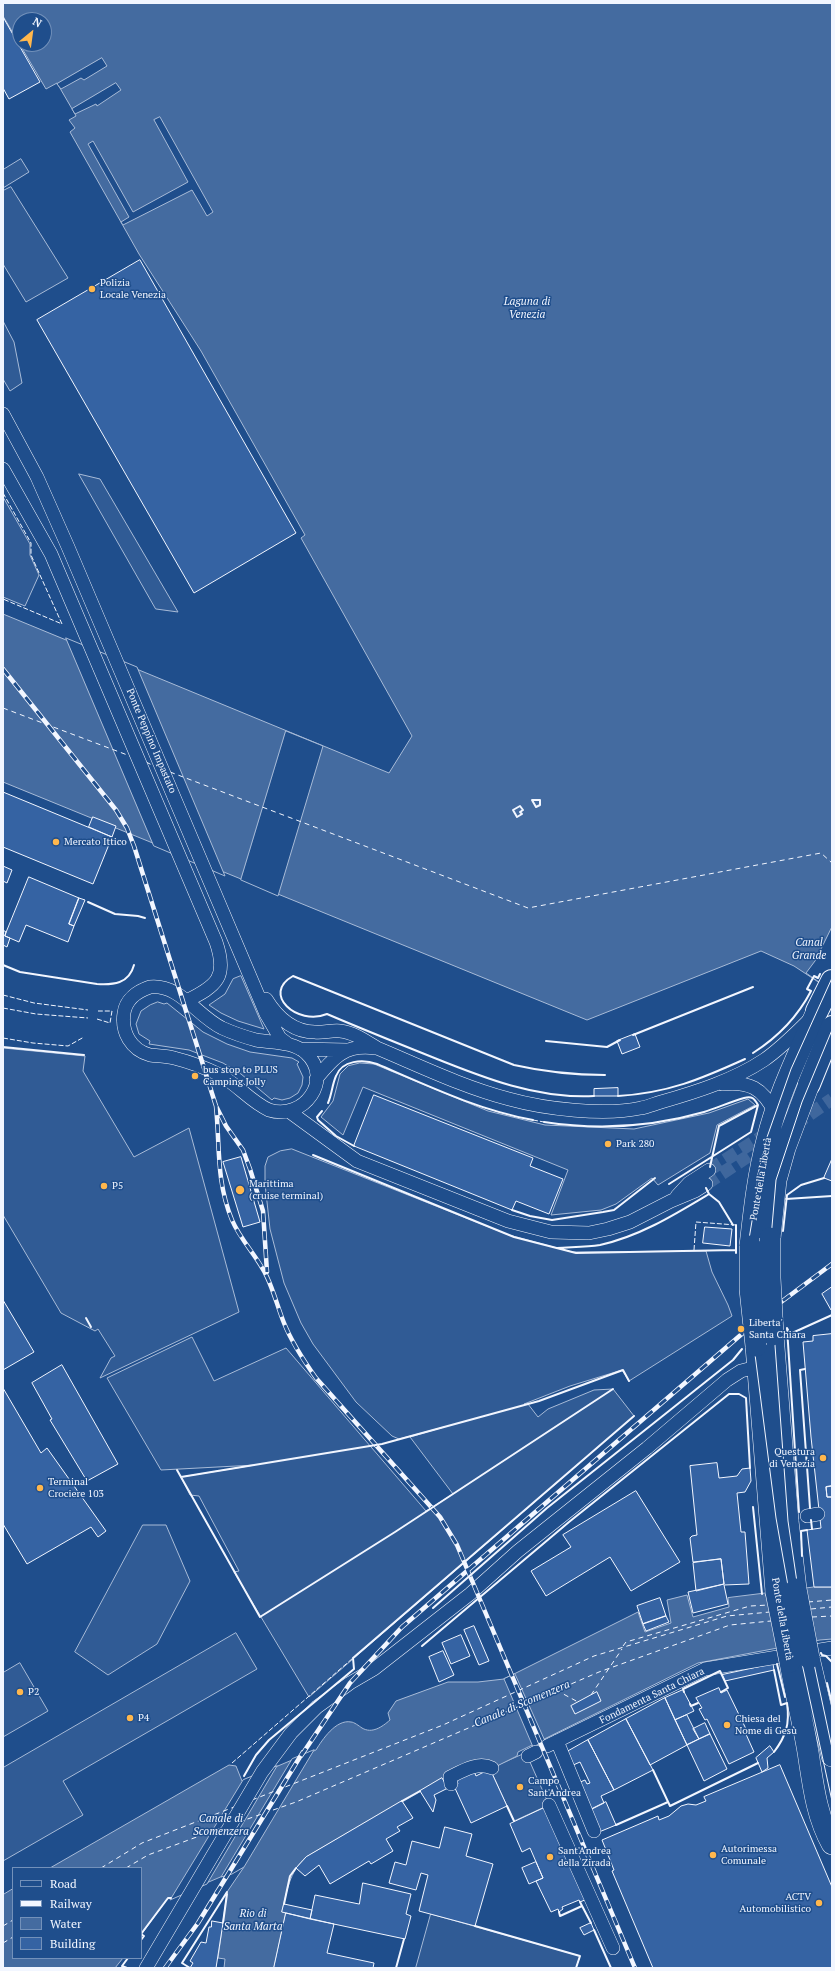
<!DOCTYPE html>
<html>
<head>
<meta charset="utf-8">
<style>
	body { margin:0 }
	#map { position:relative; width:835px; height:1971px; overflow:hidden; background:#1f4e8c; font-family:"PT Serif",serif }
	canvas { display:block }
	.frame { position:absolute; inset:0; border:4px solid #f2f6ff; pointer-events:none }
	.legend { position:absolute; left:12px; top:1867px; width:130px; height:92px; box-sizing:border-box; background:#1f4e8c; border:1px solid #7391ba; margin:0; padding:5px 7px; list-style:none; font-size:12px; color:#f2f6ff }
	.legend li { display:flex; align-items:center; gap:8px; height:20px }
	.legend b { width:20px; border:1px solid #7391ba }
	.north { position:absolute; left:12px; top:12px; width:40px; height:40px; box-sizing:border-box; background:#1f4e8c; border:1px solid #7391ba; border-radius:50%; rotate:29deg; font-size:11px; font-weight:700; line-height:16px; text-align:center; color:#f2f6ff }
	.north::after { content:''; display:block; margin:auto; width:14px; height:18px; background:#ffb74d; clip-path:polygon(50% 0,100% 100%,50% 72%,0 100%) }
</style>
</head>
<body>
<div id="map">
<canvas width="835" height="1971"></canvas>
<div class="frame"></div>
<ul class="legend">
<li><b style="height:5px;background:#1f4e8c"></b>Road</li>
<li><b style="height:5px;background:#f2f6ff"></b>Railway</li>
<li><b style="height:11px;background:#446ba0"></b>Water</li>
<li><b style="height:11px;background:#3563a3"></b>Building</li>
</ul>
<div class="north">N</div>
</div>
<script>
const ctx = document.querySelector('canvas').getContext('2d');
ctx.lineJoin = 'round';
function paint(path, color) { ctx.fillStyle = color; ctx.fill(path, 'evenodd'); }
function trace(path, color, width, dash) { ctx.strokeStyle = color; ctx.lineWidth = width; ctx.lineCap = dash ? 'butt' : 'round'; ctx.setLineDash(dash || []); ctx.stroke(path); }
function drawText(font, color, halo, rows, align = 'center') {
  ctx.font = font + ' "PT Serif",serif'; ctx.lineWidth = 3; ctx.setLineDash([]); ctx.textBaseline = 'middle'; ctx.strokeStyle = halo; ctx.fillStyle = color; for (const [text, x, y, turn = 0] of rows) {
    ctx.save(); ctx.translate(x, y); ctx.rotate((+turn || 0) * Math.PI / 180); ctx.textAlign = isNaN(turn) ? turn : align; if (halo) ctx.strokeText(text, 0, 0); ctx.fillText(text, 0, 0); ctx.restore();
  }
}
const built = new Path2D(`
	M 21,159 L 29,172 L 3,188 L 3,170 Z
	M 11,187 L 68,278 L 26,302 L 3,264 L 3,191 Z
	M 3,321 L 14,342 L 22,383 L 10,391 L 3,379 Z
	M 79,474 L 100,479 L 178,612 L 156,609 Z
	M 3,497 L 30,544 L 30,555 L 39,575 L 25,606 L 3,597 Z
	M 241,976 L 264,1029 L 238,1021 L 221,1013 L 209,1005 L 225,994 L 233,979 Z
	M 158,1002 L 164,1004 L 167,1003 L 203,1032 L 227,1044 L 250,1052 L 292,1058 L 299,1062 L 297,1064 L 303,1077 L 302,1085 L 298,1093 L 290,1098 L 282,1100 L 274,1098 L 272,1100 L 241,1074 L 223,1063 L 189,1050 L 149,1044 L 150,1041 L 139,1034 L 136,1024 L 141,1011 L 150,1005 Z
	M 3,1048 L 85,1056 L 83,1071 L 134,1157 L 189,1128 L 239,1312 L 100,1378 L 111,1358 L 115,1356 L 98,1329 L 95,1331 L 61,1313 L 3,1215 Z
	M 360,1063 L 374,1064 L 488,1111 L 545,1125 L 634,1129 L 709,1113 L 748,1099 L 755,1105 L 717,1125 L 710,1153 L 658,1185 L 652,1178 L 616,1204 L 601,1210 L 551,1215 L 568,1170 L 363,1087 L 343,1135 L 321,1117 L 333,1101 L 340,1074 L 348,1066 Z
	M 292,1149 L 509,1235 L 572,1252 L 706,1251 L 712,1272 L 728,1305 L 732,1316 L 629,1381 L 622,1370 L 570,1386 L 524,1404 L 528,1404 L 538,1417 L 548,1409 L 594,1390 L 613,1389 L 634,1416 L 309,1697 L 234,1572 L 239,1571 L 199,1496 L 190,1495 L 181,1477 L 255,1465 L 161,1470 L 107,1378 L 192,1337 L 214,1381 L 286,1348 L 426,1511 L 453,1494 L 410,1437 L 444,1427 L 399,1439 L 392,1436 L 356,1402 L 313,1344 L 301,1323 L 284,1283 L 270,1229 L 265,1184 L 265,1166 L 268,1157 L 280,1151 Z
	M 143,1525 L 166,1525 L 190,1581 L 157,1644 L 108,1675 L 75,1652 Z
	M 236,1633 L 257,1669 L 63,1781 L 83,1815 L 3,1861 L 3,1768 Z
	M 20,1663 L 48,1711 L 3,1737 L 3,1673 Z
	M 526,1753 L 549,1805 L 514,1821 L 490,1769 Z
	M 431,1914 L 580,1956 L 576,1968 L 416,1968 Z`);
const water = new Path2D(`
	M 3,3 L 832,3 L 832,991 L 794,966 L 761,951 L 587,1020 L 3,782 L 3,614 L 389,773 L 412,736 L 301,538 L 305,535 L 201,351 L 139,254 L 70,132 L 75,128 L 69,120 L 76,116 L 75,114 L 57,83 L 46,89 L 3,16 ZM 20,20 L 44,20 L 44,44 L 20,44 Z
	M 814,1587 L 832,1587 L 832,1639 L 820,1640 L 698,1663 L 518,1752 L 517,1756 L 497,1766 L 465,1766 L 306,1857 C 289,1872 287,1891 282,1912 L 286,1913 L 274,1968 L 224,1968 L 225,1959 L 218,1958 L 227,1892 L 244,1867 L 171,1898 L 168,1898 L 141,1935 L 141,1868 L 50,1868 L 229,1765 L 236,1766 L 242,1781 L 316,1750 C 322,1740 336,1719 351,1722 C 354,1722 359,1726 362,1728 C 372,1734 382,1727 390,1720 L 388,1713 L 396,1701 L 448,1682 L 478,1682 L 504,1679 L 638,1612 L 645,1632 L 671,1623 L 667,1600 L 687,1595 L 693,1617 L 729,1607 L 728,1598 Z
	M 13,1889 L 13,1958 L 123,1958 L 115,1968 L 3,1968 L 3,1895 Z`);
const pier = new Path2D(`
	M 102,58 L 107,66 L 84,80 L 81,78 L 61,89 L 57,84 Z
	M 116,83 L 121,90 L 97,106 L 96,104 L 75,114 L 72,109 Z
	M 160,117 L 213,212 L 207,216 L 192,190 L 123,225 L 121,222 L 129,217 L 88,144 L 93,141 L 133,212 L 188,182 L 154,120 Z
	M 66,638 L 137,667 L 225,876 L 154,846 Z
	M 286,731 L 323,746 L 278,896 L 241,880 Z
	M 832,927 L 832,991 L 806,973 L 815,961 Z
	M 515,1674 L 545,1741 L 533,1747 L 504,1679 Z
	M 314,1750 L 244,1867 L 232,1874 L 221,1877 L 292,1759 Z
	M 277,1766 L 207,1884 L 170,1900 L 243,1780 Z`);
const ferry = new Path2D(`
	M 3,708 L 130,756
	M 146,762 L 154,766
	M 170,772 L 528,908 L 821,853 L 832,863
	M 808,1602 L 832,1600
	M 811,1609 L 832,1607
	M 812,1617 L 832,1616
	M 623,1646 L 626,1642 L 750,1606 L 769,1605
	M 556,1690 L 578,1702
	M 591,1695 L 622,1649
	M 252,1800 L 443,1725 L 594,1656 L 727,1616 L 770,1612
	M 239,1822 L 296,1802 L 599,1672 L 730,1625 L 771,1621
	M 101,1868 L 142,1843 L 234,1807
	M 126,1868 L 148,1855 L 221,1828
	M 3,1926 L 13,1920
	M 3,1943 L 13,1937`);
const building = new Path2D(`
	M 3,17 L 40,82 L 9,99 L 3,88 Z
	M 140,260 L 296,533 L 194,593 L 37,320 Z
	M 3,792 L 112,837 L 93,884 L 3,847 Z
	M 93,817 L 116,826 L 112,837 L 89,827 Z
	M 3,866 L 12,870 L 7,883 L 3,881 Z
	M 29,877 L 79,898 L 69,924 L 74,926 L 68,942 L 26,925 L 19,942 L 5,936 Z
	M 79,898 L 85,900 L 74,926 L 69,924 Z
	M 3,930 L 6,932 L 5,936 L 10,938 L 7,947 L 3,945 Z
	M 635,1034 L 640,1047 L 622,1054 L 617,1041 Z
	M 618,1088 L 618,1096 L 594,1096 L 594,1089 Z
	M 374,1095 L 533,1158 L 530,1166 L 563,1179 L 549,1214 L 516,1201 L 512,1210 L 354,1146 Z
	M 241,1157 L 260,1222 L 243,1227 L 223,1162 Z
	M 832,1159 L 832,1181 L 824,1178 Z
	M 705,1227 L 732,1229 L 730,1246 L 703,1243 Z
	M 832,1287 L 832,1309 L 831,1310 L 822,1294 Z
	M 3,1300 L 34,1352 L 3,1370 Z
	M 832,1334 L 832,1486 L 826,1487 L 827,1497 L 832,1497 L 832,1587 L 814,1587 L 807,1530 L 821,1528 L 811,1437 L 803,1342 L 813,1341 L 813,1336 Z
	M 62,1365 L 118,1464 L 87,1481 L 50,1420 L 52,1419 L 32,1383 Z
	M 3,1388 L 41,1453 L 47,1448 L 106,1531 L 98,1537 L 91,1527 L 27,1564 L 3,1524 Z
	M 717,1463 L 719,1478 L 737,1476 L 742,1469 L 750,1468 L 751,1481 L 745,1492 L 737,1493 L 741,1532 L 745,1532 L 749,1584 L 724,1585 L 728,1604 L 693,1613 L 688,1592 L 724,1584 L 721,1559 L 693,1562 L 690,1538 L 692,1536 L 697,1535 L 690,1466 Z
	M 832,1486 L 832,1497 L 827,1497 L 826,1487 Z
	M 636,1491 L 680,1562 L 631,1591 L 610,1557 L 546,1596 L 531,1571 L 571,1547 L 563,1535 Z
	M 721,1559 L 724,1584 L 696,1591 L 693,1563 Z
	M 660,1598 L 666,1616 L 643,1624 L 637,1606 Z
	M 666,1616 L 669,1622 L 646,1631 L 643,1624 Z
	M 474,1626 L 489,1661 L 479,1665 L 464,1630 Z
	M 461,1635 L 470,1656 L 451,1664 L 442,1643 Z
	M 443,1651 L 454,1675 L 439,1682 L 429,1657 Z
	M 773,1664 L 774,1670 L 725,1681 L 722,1675 Z
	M 719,1688 L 721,1693 L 727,1690 L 747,1731 L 745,1732 L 754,1752 L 729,1764 L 707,1719 L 705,1720 L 699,1709 L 702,1708 L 696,1698 Z
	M 683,1690 L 694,1711 L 675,1720 L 665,1698 Z
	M 597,1692 L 601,1701 L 575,1714 L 571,1706 Z
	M 665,1698 L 687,1745 L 650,1765 L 626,1719 Z
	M 687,1715 L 699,1739 L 687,1745 L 675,1720 Z
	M 626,1719 L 653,1770 L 614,1790 L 588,1740 Z
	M 705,1723 L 710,1734 L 699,1739 L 693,1729 Z
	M 710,1734 L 727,1769 L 704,1781 L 687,1745 Z
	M 588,1740 L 614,1790 L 601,1796 L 604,1803 L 590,1810 L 578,1783 L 585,1780 L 587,1784 L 590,1783 L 580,1762 L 571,1766 L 565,1753 Z
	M 770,1746 L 774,1752 L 767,1758 L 768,1768 L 762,1772 L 756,1758 Z
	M 780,1765 L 832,1887 L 832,1968 L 653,1968 L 612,1871 L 614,1870 L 602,1840 L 658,1816 L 659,1820 L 669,1816 L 681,1806 L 688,1804 L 696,1805 L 706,1801 L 704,1797 Z
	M 473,1769 L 476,1776 L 490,1769 L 507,1806 L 471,1823 L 454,1786 L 458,1784 L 455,1777 Z
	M 442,1778 L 448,1788 L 434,1795 L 436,1800 L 433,1812 L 420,1791 Z
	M 402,1801 L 413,1818 L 397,1827 L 400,1831 L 386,1839 L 393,1851 L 371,1864 L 369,1861 L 330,1884 L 319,1865 L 305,1876 L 296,1868 L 306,1857 Z
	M 606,1802 L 616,1825 L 599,1832 L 590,1810 Z
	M 544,1808 L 587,1899 L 580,1902 L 579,1900 L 562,1907 L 563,1909 L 559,1912 L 558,1909 L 551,1912 L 536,1881 L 543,1878 L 530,1848 L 522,1852 L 510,1824 Z
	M 445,1827 L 472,1834 L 466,1856 L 493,1864 L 475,1926 L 419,1911 L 428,1875 L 421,1873 L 416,1890 L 389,1883 L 395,1862 L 406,1865 L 412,1841 L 439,1848 Z
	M 536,1862 L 543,1878 L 529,1884 L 522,1868 Z
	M 363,1883 L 411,1894 L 406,1914 L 411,1916 L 405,1939 L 310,1919 L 315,1895 L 359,1904 Z
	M 284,1904 L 312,1910 L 310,1919 L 282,1912 Z
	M 286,1913 L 334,1924 L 327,1953 L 374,1963 L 373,1968 L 274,1968 Z
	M 212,1921 L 223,1923 L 216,1968 L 190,1968 L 193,1963 L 190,1961 L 201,1942 L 206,1943 L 209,1927 L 211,1927 Z
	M 591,1923 L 594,1930 L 584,1935 L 580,1928 Z`);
const streetTunnel = new Path2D(`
	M 794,1125 L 832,1099
	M 709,1170 L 763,1136
	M 706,1184 L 768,1143`);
const street = new Path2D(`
	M 3,414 L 37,477 L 68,547 L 266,1014 L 280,1038 L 288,1044
	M 3,469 L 51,554 L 216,942 C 228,977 217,986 186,1001
	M 150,987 C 180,984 196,1015 222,1028 C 233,1033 245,1037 256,1040 C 273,1043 292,1041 306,1053 C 334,1079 304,1121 269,1110 C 251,1102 238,1085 220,1075 C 206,1068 190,1062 174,1058 C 167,1056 158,1056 150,1055 C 131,1050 121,1032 124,1013 C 126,999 138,991 150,987 Z
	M 266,999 C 277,1017 293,1032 315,1032 C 323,1033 332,1030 340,1031 C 353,1032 366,1041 377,1048 C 420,1066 463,1087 509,1099 C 545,1109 604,1116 641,1108 C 647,1107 654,1104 661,1102 C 696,1092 734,1080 764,1060 C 780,1049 795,1034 809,1020
	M 300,1049 L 347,1050
	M 316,1079 C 334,1057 345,1044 375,1048
	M 722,1084 C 749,1081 763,1088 775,1113
	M 290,1112 L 357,1161 L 508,1221 L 551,1232 L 589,1233 L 608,1229 L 630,1222 L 671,1201 L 695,1191 L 706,1184
	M 677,1196 L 689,1183 L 709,1170
	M 807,1516 L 818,1514
	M 557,1741 L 594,1831
	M 547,1746 L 705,1669 L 832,1648
	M 528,1756 L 536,1752
	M 451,1784 L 450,1777 C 462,1771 478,1761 492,1768
	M 549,1805 L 613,1948
	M 146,1968 L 262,1772 L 291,1733 L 317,1707 L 350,1683 L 374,1669 L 470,1594 L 518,1551 L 647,1448 L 727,1380 L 741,1371 L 764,1365`);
const primary = new Path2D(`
	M 770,1238 L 776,1180 L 785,1148 L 809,1084
	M 750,1246 C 754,1210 758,1174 767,1140 C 778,1095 799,1053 817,1011
	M 773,1335 L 788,1521 L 796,1589
	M 756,1346 L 776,1592
	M 809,1658 L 832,1756
	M 790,1662 C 795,1692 803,1722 808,1752 C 813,1784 816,1815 832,1844`);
const highway = new Path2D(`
	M 817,1011 L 832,981
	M 809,1084 L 832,1027`);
const tram = new Path2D(`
	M 832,978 L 791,1069 L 766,1140 L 758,1174 L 756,1197 L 748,1245 L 748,1283 L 752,1331 L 776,1518 L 801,1659 L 832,1801
	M 832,1030 L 802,1102 L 776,1180 L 771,1238 L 770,1278 L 788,1521 L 798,1589 L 832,1748`);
const rail = new Path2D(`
	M 3,669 L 116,810 L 127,828 L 134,846 L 216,1106 L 226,1126 L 243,1150 L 250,1169 L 263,1211 L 267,1272
	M 216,1106 C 220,1147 216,1181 232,1220 C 241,1241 258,1257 267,1277 C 274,1292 278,1308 284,1323 C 292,1343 304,1361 316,1378 L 440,1517 L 457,1545 L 635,1968
	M 301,1756 L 350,1683 L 402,1627 L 765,1314 L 832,1264
	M 165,1968 L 198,1923 L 303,1752`);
const primaryBridge = new Path2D(`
	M 770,1238 L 770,1278 L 773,1335
	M 750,1246 L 750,1289 L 756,1346
	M 796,1589 L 809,1658
	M 776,1592 L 790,1662`);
const fence = new Path2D(`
	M 3,493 L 31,543 L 31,555 L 62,624 L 3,599
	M 3,995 L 34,1003 L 88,1010
	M 3,1008 L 36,1014 L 88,1018
	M 97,1019 L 110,1023 L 112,1011 L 98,1011
	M 3,1038 L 33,1043 L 68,1046 L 84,1037
	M 533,1120 L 544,1122
	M 694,1250 L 696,1222 L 736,1225
	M 232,1763 L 353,1658`);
const wall = new Path2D(`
	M 532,800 L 540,800 L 540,805 L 536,807 Z
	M 520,806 L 523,810 L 520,812 L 522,814 L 517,817 L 513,810 Z
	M 88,902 L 115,914 L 138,916 L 145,918
	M 3,965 L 20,972 L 97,984 C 113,985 129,984 134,965
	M 633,1035 L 753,987
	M 546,1041 L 607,1047 L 620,1040
	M 3,1047 L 84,1055
	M 753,1053 C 778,1037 797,1018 811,991 L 807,989 L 814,976 L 818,978 L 820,974
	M 594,1096 C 537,1099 484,1078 432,1057 C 397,1043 362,1029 327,1014 C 297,1026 261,994 293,976 L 514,1065 C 545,1072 574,1075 605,1075
	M 618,1096 C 668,1093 701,1079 745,1059
	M 328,1103 C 332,1094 332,1085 336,1076 C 342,1060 363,1059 377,1064 C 428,1086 478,1110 533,1120
	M 322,1111 L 317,1117 L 318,1120 L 336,1136 L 354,1146
	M 544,1122 C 597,1130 652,1127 704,1112 C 717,1108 730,1102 744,1098 C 752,1096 754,1098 758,1105 L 751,1132 L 669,1184
	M 313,1155 L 514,1237 L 576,1253 L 736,1250
	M 710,1167 L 719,1126 L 758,1105
	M 706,1188 L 709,1194 L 719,1202 L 733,1225
	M 786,1199 L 832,1196
	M 512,1210 L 530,1216 L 552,1220 L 603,1212 L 614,1210 L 655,1178
	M 783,1231 L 787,1195 L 801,1185 L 824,1178
	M 557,1248 C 571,1247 586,1247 600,1245 C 640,1236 674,1215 709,1194
	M 736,1253 L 736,1225
	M 86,1318 L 91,1327
	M 805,1369 L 800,1370 L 810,1508
	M 177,1470 L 260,1617 L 395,1532 L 613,1389
	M 181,1477 L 382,1444 L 539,1401 L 623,1370 L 629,1381
	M 753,1507 L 762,1594
	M 799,1512 L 787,1328 L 790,1334 L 832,1315
	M 811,1520 L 812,1529
	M 802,1556 L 801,1531 L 807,1530
	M 433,1608 L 547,1508 L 733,1360 L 742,1349
	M 422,1646 L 569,1522 L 729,1394 L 739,1394 L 746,1398 L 750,1468
	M 821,1653 L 822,1655 L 826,1656 L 832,1662
	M 353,1658 L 634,1416
	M 777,1664 L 785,1697
	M 827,1683 L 832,1704
	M 684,1692 L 683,1689 L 720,1671 L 728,1688 L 721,1692
	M 690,1704 L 691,1706 L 698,1703
	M 774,1752 C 786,1736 790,1724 787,1703 L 781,1705 L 774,1670
	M 653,1770 L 670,1806 L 758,1763
	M 244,1776 L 256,1755 L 269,1740 L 354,1669 L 353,1658
	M 402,1801 L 420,1791
	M 507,1806 L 514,1821
	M 616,1825 L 668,1802
	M 580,1902 L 591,1923
	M 284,1904 L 290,1876 L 296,1868
	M 559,1912 L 560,1916 L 582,1906
	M 223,1923 L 227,1894
	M 475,1926 L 580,1956 L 576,1968
	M 594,1930 L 611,1968
	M 141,1940 L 144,1936 L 141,1934 L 168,1898 L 171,1898
	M 127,1968 L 122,1966 L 128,1958
	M 190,1968 L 182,1963 L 227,1892
	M 396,1968 L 404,1939`);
const markers = [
	[92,289,4,"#ffb74d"],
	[56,842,4,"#ffb74d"],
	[195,1076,4,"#ffb74d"],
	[608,1144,4,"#ffb74d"],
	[104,1186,4,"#ffb74d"],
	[240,1190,5,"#ffb74d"],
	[741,1329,4,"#ffb74d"],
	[823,1458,4,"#ffb74d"],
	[40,1488,4,"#ffb74d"],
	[20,1692,4,"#ffb74d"],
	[130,1718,4,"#ffb74d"],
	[727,1725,4,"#ffb74d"],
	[520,1787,4,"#ffb74d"],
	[713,1855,4,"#ffb74d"],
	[550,1857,4,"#ffb74d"],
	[819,1903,4,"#ffb74d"]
];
const poiNames = [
	["Polizia",100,283],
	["Locale Venezia",100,295],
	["Mercato Ittico",64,842],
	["bus stop to PLUS",203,1070],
	["Camping Jolly",203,1082],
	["Park 280",616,1144],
	["Marittima",249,1184],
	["(cruise terminal)",249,1196],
	["P5",112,1186],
	["Liberta'",749,1323],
	["Santa Chiara",749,1335],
	["Questura",815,1452,"right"],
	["di Venezia",815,1464,"right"],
	["Terminal",48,1482],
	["Crociere 103",48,1494],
	["P2",28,1692],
	["P4",138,1718],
	["Chiesa del",735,1719],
	["Nome di Gesù",735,1731],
	["Campo",528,1781],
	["Sant'Andrea",528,1793],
	["Autorimessa",721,1849],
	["Comunale",721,1861],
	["Sant'Andrea",558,1851],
	["della Zirada",558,1863],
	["ACTV",811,1897,"right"],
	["Automobilistico",811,1909,"right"]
];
const streetNames = [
	["Ponte Peppino Impastato",151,741,67],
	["Ponte della Libertà",761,1179,-80],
	["Ponte della Libertà",782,1619,80],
	["Fondamenta Santa Chiara",652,1696,-26]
];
const waterNames = [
	["Laguna di",527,302],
	["Venezia",527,315],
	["Canal",809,943],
	["Grande",809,956],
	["Canale di Scomenzera",522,1704,-23],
	["Canale di",221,1819],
	["Scomenzera",221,1832],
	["Rio di",253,1914],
	["Santa Marta",253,1927]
];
paint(built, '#305b95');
trace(built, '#a8bbd7', 1);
paint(water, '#446ba0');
trace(water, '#a8bbd7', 1);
paint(pier, '#1f4e8c');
trace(pier, '#a8bbd7', 1);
trace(ferry, '#f2f6ff', 1, [5, 4]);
paint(building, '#3563a3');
trace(building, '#f2f6ff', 1);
trace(streetTunnel, '#3f679d', 13, [13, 6]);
trace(street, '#f2f6ff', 14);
trace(primary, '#f2f6ff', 22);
trace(highway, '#f2f6ff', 24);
trace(street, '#1f4e8c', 13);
trace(primary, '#1f4e8c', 21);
trace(highway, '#1f4e8c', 22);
trace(tram, '#f2f6ff', 1);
trace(rail, '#f2f6ff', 4.5);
trace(rail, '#1f4e8c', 3, [9]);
trace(primaryBridge, '#f2f6ff', 22, []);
trace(primaryBridge, '#1f4e8c', 21);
trace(fence, '#f2f6ff', 1, [5, 2]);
trace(wall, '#f2f6ff', 2);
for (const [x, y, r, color] of markers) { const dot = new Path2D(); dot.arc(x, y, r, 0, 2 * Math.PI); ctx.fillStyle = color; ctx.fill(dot); trace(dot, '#1f4e8c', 1.5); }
drawText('10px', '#f2f6ff', '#1f4e8c', poiNames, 'left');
drawText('10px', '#f2f6ff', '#1f4e8c', streetNames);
drawText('italic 11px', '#f2f6ff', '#1f4e8c', waterNames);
</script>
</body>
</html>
